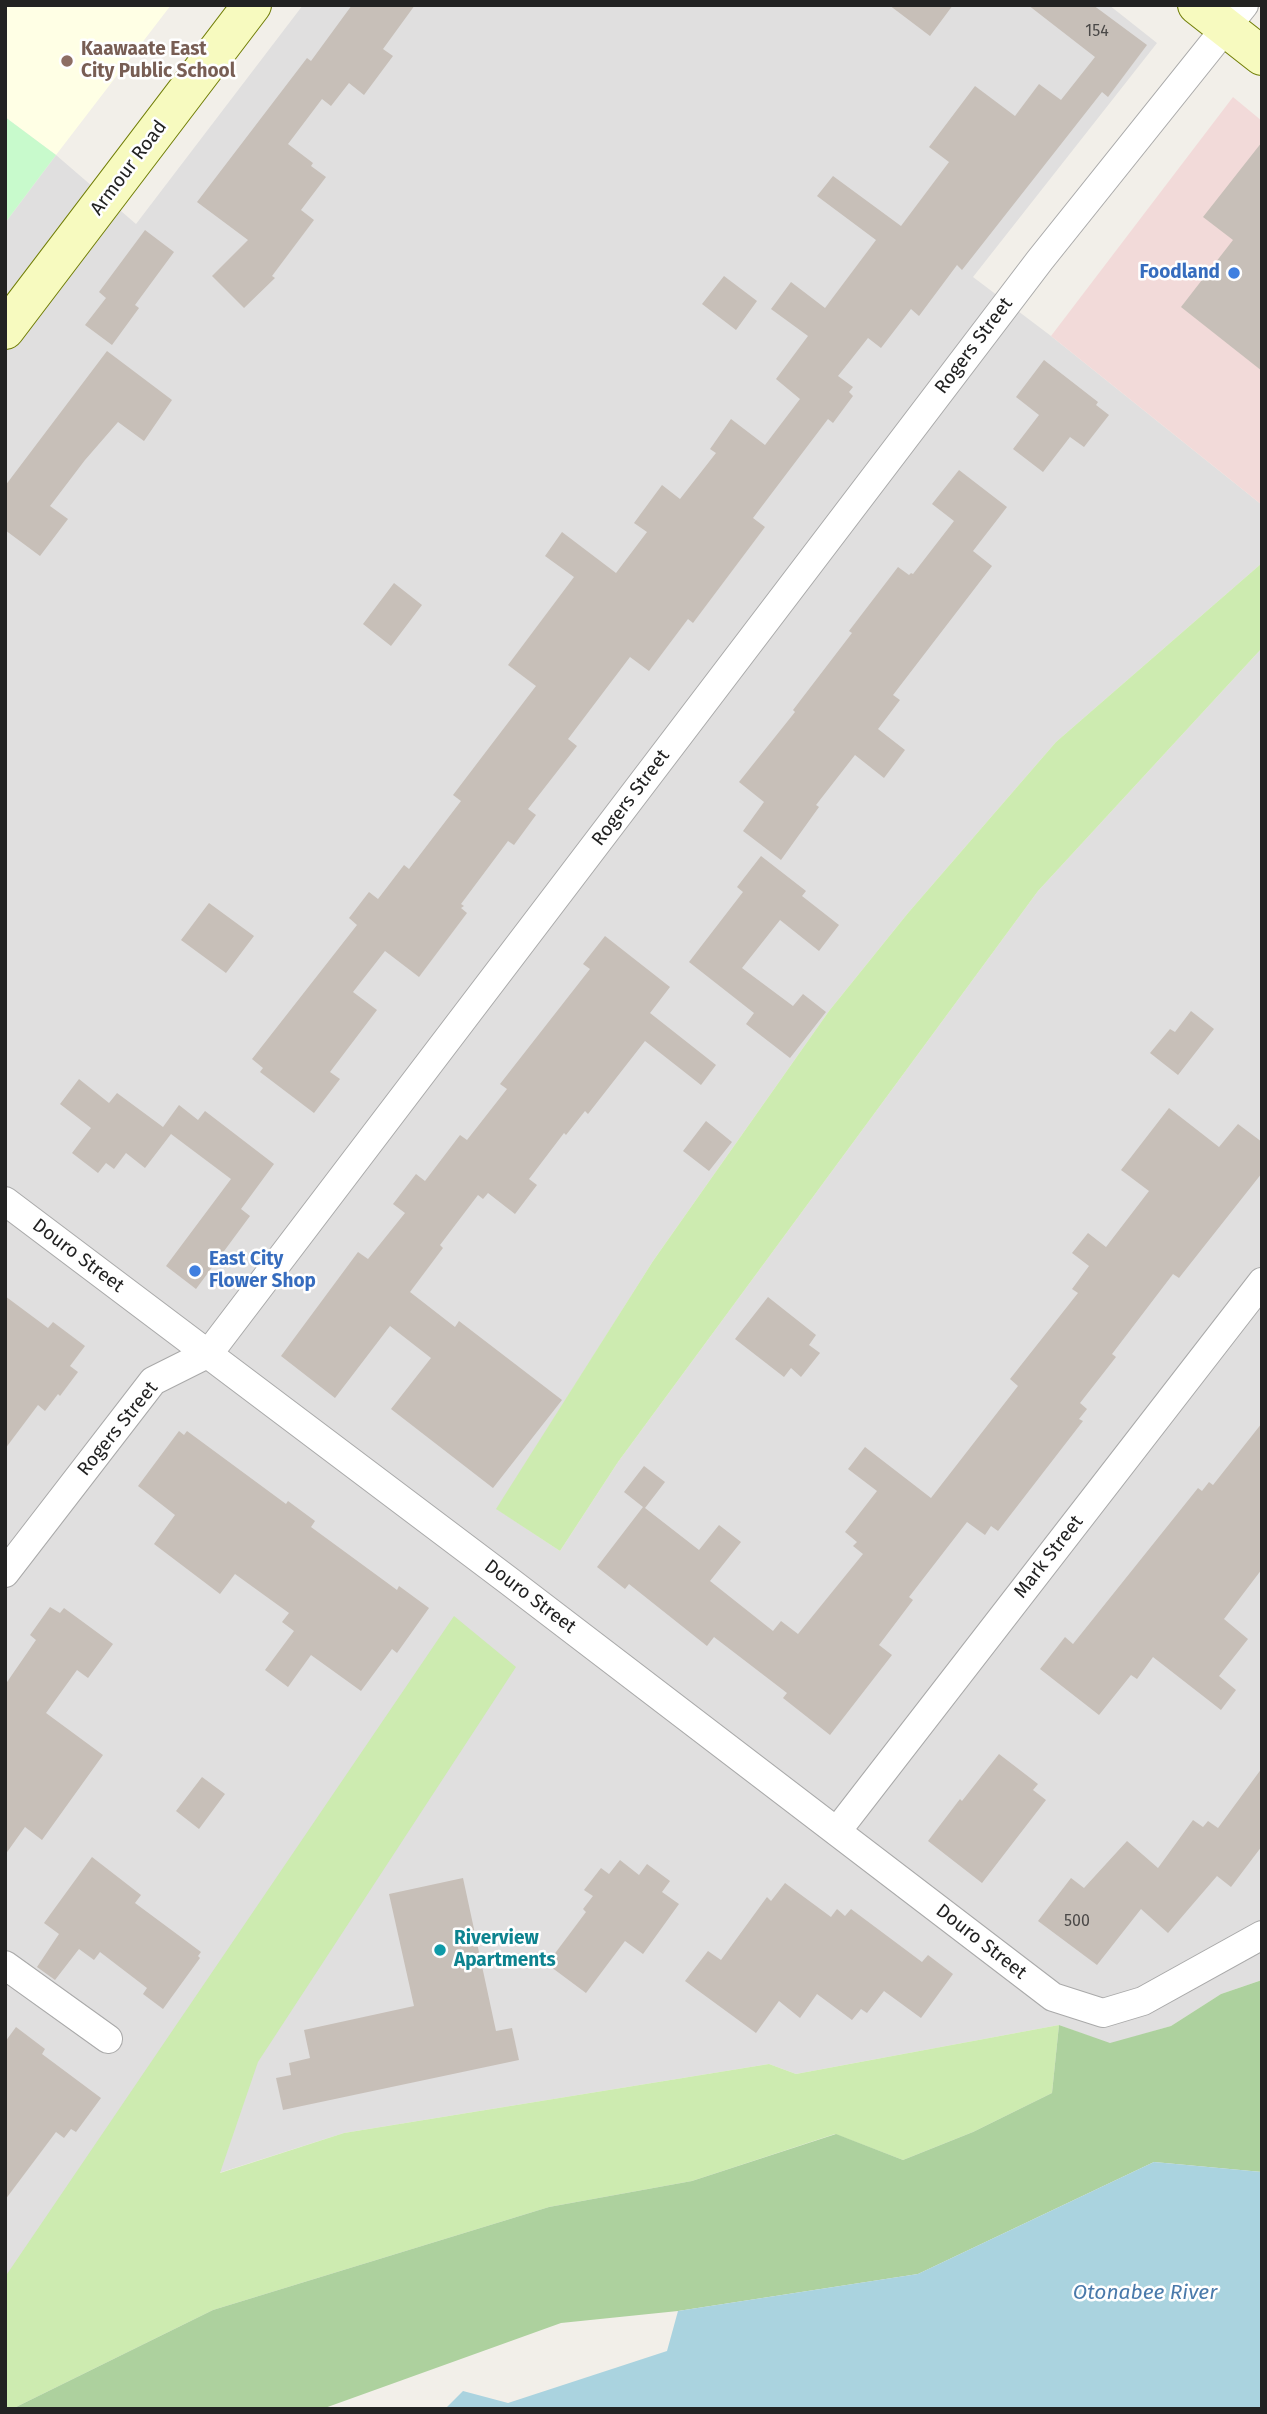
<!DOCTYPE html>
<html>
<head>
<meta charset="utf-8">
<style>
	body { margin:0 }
	#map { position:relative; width:1267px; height:2414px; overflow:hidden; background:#f2efe9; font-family:"Fira Sans",sans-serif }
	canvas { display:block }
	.frame { position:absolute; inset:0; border:7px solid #222; pointer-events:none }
</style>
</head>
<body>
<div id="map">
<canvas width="1267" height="2414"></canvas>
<div class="frame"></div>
</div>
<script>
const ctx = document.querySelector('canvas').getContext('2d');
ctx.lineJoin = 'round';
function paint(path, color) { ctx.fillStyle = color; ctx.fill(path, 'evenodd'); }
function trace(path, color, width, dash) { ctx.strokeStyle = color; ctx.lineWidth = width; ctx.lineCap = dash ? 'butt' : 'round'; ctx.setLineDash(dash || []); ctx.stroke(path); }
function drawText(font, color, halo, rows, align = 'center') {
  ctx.font = font + ' "Fira Sans",sans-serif'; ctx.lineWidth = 5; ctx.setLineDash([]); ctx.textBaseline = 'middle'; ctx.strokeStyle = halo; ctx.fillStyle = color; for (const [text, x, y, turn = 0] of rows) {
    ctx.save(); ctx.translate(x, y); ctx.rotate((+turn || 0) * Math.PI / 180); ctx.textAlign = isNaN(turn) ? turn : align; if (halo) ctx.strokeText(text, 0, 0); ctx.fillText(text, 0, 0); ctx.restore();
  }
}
const residential = new Path2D(`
	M 303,5 L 1109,5 L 1157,43 L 973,277 L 1051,336 L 1262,505 L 1262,563 L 1056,742 L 908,913 L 829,1011 L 653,1261 L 497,1509 L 560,1551 L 618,1462 L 1038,891 L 1262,648 L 1262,1980 L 1221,1994 L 1171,2026 L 1110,2044 L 1059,2025 L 796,2074 L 769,2064 L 344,2133 L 106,2209 L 5,2291 L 5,223 L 56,155 L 136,224 Z`);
const commercial = new Path2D(`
	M 1233,97 L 1262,121 L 1262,505 L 1051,336 Z`);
const education = new Path2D(`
	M 5,5 L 171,5 L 56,155 L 5,117 Z`);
const grass = new Path2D(`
	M 1262,563 L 1262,648 L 1038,891 L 618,1462 L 560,1551 L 496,1509 L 653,1261 L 829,1011 L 908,913 L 1056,742 Z
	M 454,1616 L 516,1667 L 258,2062 L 220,2173 L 344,2133 L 769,2064 L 796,2074 L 1059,2025 L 1052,2093 L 973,2132 L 903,2160 L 835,2134 L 692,2181 L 549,2207 L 213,2310 L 12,2409 L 5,2409 L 5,2277 Z`);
const forest = new Path2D(`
	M 1262,1980 L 1262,2172 L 1154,2162 L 918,2274 L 678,2311 L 561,2323 L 322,2409 L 12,2409 L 213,2310 L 549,2207 L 692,2181 L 836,2134 L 903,2160 L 973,2132 L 1052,2093 L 1059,2025 L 1110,2043 L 1171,2026 L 1221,1994 Z`);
const park = new Path2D(`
	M 5,117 L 56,155 L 5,223 Z`);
const water = new Path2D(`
	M 1154,2162 L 1262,2172 L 1262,2409 L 445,2409 L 463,2391 L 508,2403 L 667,2351 L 678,2311 L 918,2274 Z`);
const building = new Path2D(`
	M 352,5 L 415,5 L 383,49 L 393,56 L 364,95 L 349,83 L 331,106 L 322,99 L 288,144 L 313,163 L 311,166 L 326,177 L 301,210 L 314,220 L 272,276 L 275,278 L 244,308 L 212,276 L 248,240 L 197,202 L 307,58 L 311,61 Z
	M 889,5 L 953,5 L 930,36 Z
	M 1028,5 L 1093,5 L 1147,45 L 1108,97 L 1102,92 L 962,270 L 957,265 L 919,316 L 911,309 L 881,348 L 868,338 L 838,376 L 853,387 L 849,392 L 853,396 L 833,423 L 828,419 L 753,518 L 765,527 L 693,623 L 688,619 L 649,671 L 630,657 L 568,739 L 577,746 L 528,809 L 536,815 L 514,845 L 508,841 L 461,904 L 464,906 L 461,908 L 467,913 L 419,977 L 385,951 L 353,992 L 377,1010 L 330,1072 L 340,1079 L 314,1113 L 260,1072 L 263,1068 L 252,1059 L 357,925 L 349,918 L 369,892 L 378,899 L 404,865 L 409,869 L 461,801 L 453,795 L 536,686 L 508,665 L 574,577 L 545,556 L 562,532 L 616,573 L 647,532 L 634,523 L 662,485 L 680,499 L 716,453 L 710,449 L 731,419 L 765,445 L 800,399 L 776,379 L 808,336 L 771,309 L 791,282 L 825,308 L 876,240 L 817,196 L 833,176 L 901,226 L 949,162 L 929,147 L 975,86 L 1015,116 L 1039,84 L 1061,100 L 1095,57 Z
	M 1262,142 L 1262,371 L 1181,307 L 1233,240 L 1203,217 Z
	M 145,230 L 174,252 L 135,305 L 139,308 L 112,345 L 85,325 L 106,298 L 99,292 Z
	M 724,276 L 757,301 L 736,330 L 702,304 Z
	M 107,351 L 172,400 L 144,441 L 118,422 L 85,460 L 50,506 L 68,519 L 40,556 L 5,530 L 5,486 Z
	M 1044,360 L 1098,402 L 1096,405 L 1109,415 L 1084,447 L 1070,437 L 1043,472 L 1013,449 L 1039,415 L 1016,397 Z
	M 959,470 L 1007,507 L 973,551 L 992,566 L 893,695 L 900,700 L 878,729 L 905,750 L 884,778 L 855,755 L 816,805 L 819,807 L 781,860 L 743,831 L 764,802 L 739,782 L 795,712 L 793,710 L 852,633 L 849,631 L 898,567 L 909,575 L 911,573 L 913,574 L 954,521 L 932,504 Z
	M 394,583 L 422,605 L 391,646 L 363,624 Z
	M 761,856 L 806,891 L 802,896 L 839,925 L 819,951 L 780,920 L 742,968 L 793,1006 L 803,994 L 826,1012 L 790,1058 L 746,1024 L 754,1013 L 689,962 L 743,892 L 737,887 Z
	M 209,903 L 254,936 L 226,973 L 181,940 Z
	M 605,936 L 670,987 L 650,1013 L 716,1065 L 701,1085 L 645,1041 L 588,1114 L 585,1111 L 566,1135 L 564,1133 L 529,1179 L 537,1185 L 515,1214 L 488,1193 L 483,1199 L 478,1195 L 440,1245 L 443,1248 L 410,1292 L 455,1327 L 459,1321 L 562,1400 L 493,1488 L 391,1409 L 431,1358 L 390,1326 L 335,1398 L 281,1356 L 358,1252 L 368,1259 L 405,1213 L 393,1204 L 416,1174 L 425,1181 L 460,1135 L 467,1140 L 507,1089 L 500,1084 L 590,969 L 583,964 Z
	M 1191,1011 L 1214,1029 L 1178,1075 L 1150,1053 L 1170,1029 L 1175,1032 Z
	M 79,1079 L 109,1103 L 117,1093 L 163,1127 L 179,1105 L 198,1120 L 205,1111 L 274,1164 L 241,1209 L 250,1216 L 196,1289 L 166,1266 L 231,1179 L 171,1134 L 145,1168 L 126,1153 L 114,1169 L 106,1163 L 98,1173 L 72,1153 L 91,1128 L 60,1104 Z
	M 1169,1108 L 1219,1147 L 1238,1124 L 1262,1142 L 1262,1173 L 1179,1278 L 1173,1274 L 1112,1354 L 1116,1357 L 1080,1403 L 1087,1409 L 1079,1419 L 1083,1421 L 998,1531 L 991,1526 L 985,1535 L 967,1522 L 909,1597 L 913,1600 L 879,1645 L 892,1655 L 830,1735 L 783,1698 L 787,1693 L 714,1637 L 707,1646 L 629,1584 L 625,1589 L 597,1567 L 643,1507 L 624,1492 L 644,1466 L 665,1482 L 645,1508 L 699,1550 L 719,1525 L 741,1542 L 710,1581 L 773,1631 L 781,1621 L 798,1634 L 863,1554 L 853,1546 L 857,1542 L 845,1532 L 877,1491 L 848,1469 L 865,1447 L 931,1498 L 1018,1386 L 1010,1379 L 1078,1293 L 1072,1289 L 1089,1266 L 1072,1253 L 1088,1233 L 1106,1247 L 1149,1191 L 1121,1170 Z
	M 706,1121 L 732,1142 L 709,1171 L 683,1151 Z
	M 5,1296 L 48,1328 L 53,1322 L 85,1346 L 70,1366 L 78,1372 L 60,1396 L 58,1394 L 45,1411 L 38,1405 L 5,1449 Z
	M 768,1297 L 816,1335 L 809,1345 L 820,1353 L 801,1377 L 791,1368 L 784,1377 L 735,1339 Z
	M 1262,1423 L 1262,1569 L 1224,1619 L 1248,1639 L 1219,1676 L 1236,1690 L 1221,1710 L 1153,1657 L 1137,1679 L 1131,1675 L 1099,1715 L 1040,1669 L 1065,1637 L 1073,1644 L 1198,1488 L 1202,1491 L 1209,1482 L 1213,1485 Z
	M 179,1431 L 184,1435 L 187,1431 L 286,1504 L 288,1501 L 315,1521 L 311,1527 L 397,1590 L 399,1586 L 429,1608 L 397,1653 L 392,1649 L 361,1691 L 311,1655 L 288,1687 L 265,1670 L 294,1631 L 282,1622 L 289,1613 L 235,1574 L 220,1594 L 154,1544 L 175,1515 L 138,1486 Z
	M 50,1607 L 60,1613 L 64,1608 L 113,1644 L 88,1678 L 77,1670 L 46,1713 L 103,1755 L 42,1840 L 25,1827 L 5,1855 L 5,1685 L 36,1640 L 30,1635 Z
	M 999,1754 L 1038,1784 L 1033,1790 L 1046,1800 L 982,1883 L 928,1841 L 960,1799 L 962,1801 Z
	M 1262,1768 L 1262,1846 L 1231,1887 L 1217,1876 L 1168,1933 L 1141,1909 L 1097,1965 L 1038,1921 L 1071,1878 L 1084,1888 L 1127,1841 L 1158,1868 L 1193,1820 L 1203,1827 L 1208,1821 L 1218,1828 Z
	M 202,1777 L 225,1794 L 199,1829 L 176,1811 Z
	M 92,1857 L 141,1895 L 135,1903 L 201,1952 L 198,1956 L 200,1958 L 163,2009 L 143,1994 L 147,1988 L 100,1952 L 94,1960 L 79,1949 L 55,1980 L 37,1967 L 59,1934 L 44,1923 Z
	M 620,1860 L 639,1875 L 647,1864 L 670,1881 L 662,1892 L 679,1904 L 643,1954 L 625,1941 L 586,1993 L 547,1964 L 586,1912 L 583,1909 L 593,1896 L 584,1890 L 601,1868 L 609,1874 Z
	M 463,1878 L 496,2031 L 512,2028 L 519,2060 L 283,2110 L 276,2078 L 291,2075 L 289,2063 L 310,2058 L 304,2030 L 414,2006 L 389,1894 Z
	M 785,1883 L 831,1917 L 837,1909 L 845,1916 L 851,1909 L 922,1962 L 928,1955 L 953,1974 L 921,2018 L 884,1991 L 867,2013 L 861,2009 L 852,2020 L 817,1994 L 800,2018 L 779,2001 L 756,2033 L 685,1981 L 708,1951 L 721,1960 L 767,1897 L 771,1901 Z
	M 16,2027 L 45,2049 L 42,2054 L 101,2098 L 76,2132 L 71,2129 L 64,2138 L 56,2132 L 5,2200 L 5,2042 Z`);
const street = new Path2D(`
	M 5,1201 L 509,1581 L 1053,1997 L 1103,2013 L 1143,2001 L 1262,1935
	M 5,1573 L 153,1381 L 209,1353 L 1040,260 L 1244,5
	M 837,1831 L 1262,1282
	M 5,1965 L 108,2039`);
const secondary = new Path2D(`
	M 1197,5 L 1262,56
	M 5,330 L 252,5`);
const markers = [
	[67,61,7,"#8d6e63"],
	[1234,273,7,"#3f7fe0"],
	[195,1271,7,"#3f7fe0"],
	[440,1950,7,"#0f9aa8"]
];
const numberNames = [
	["154",1097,32],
	["500",1077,1922]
];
const educationNames = [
	["Kaawaate East",81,50],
	["City Public School",81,72]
];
const streetNames = [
	["Armour Road",129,168,-53],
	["Rogers Street",974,346,-53],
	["Rogers Street",631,798,-53],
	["Douro Street",78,1256,37],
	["Rogers Street",118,1429,-51],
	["Mark Street",1049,1557,-52],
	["Douro Street",530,1597,37],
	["Douro Street",981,1942,38]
];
const shopNames = [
	["Foodland",1220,273],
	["East City",209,1260,"left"],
	["Flower Shop",209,1282,"left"]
];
const cultureNames = [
	["Riverview",454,1939],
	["Apartments",454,1961]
];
const waterNames = [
	["Otonabee River",1145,2293]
];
paint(residential, '#e0dfdf');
paint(commercial, '#f2dad9');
paint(education, '#ffffe5');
paint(grass, '#cdebb0');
paint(forest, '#add19e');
paint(park, '#c8facc');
paint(water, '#aad3df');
paint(building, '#c7bfb8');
trace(street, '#a9a9a9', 30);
trace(secondary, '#707d05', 40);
trace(street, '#fff', 28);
trace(secondary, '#f7fabf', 38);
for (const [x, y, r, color] of markers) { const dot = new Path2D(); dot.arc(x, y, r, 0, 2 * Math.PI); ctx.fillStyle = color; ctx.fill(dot); trace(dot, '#fff', 2.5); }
drawText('16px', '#4b4948', null, numberNames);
drawText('bold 19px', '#785e54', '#fff', educationNames, 'left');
drawText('19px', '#222', '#fff', streetNames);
drawText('bold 19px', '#366cbe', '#fff', shopNames, 'right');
drawText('bold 19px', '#0d838f', '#fff', cultureNames, 'left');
drawText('italic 21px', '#4a7aab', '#fff', waterNames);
</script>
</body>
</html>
